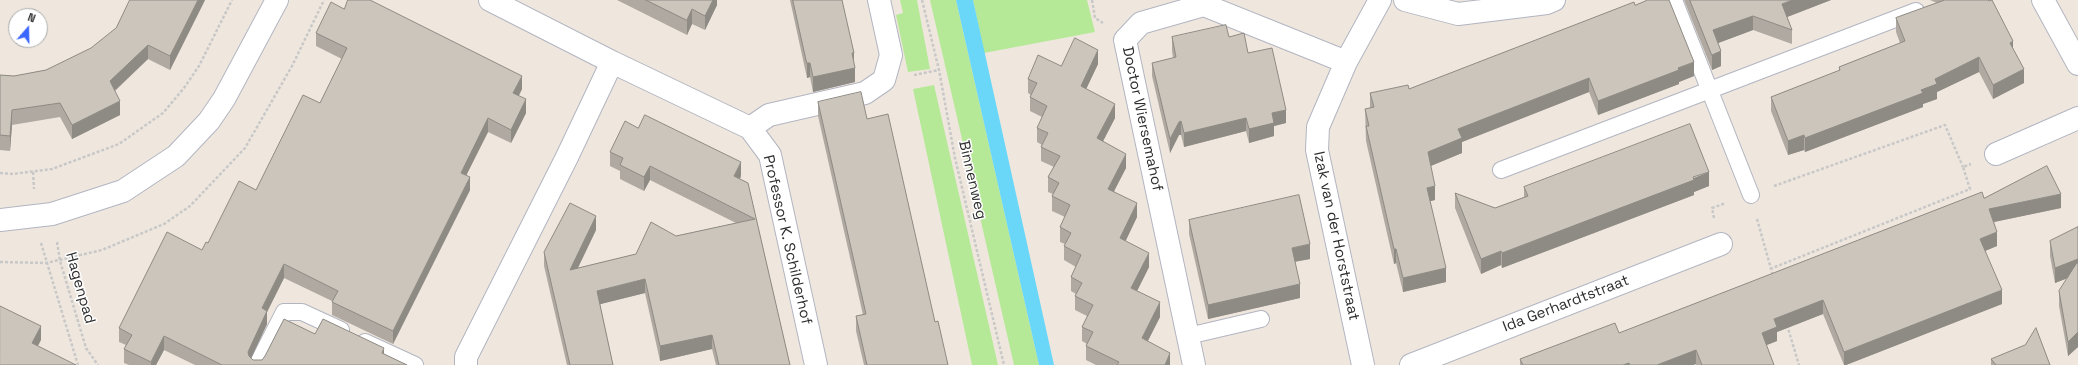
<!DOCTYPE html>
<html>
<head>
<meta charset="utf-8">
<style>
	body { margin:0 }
	#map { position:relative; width:2078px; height:365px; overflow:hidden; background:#efe7de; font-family:"Space Grotesk",sans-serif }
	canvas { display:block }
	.north { position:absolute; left:8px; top:8px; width:40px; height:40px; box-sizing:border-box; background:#fff; border:1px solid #ababab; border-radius:50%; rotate:20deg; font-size:11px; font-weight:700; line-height:16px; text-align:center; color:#2d2d2d }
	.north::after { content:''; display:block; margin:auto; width:14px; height:18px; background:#3b67ff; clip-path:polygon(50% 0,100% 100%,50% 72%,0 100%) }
</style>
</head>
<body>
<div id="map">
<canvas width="2078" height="365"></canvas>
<div class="north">N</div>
</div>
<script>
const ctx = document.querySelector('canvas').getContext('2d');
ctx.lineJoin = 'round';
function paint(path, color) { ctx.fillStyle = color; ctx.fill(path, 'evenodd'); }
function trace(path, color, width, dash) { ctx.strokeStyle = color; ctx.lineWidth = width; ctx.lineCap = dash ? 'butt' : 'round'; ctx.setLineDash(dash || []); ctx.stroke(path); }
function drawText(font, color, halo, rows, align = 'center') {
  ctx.font = font + ' "Space Grotesk",sans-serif'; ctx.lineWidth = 3; ctx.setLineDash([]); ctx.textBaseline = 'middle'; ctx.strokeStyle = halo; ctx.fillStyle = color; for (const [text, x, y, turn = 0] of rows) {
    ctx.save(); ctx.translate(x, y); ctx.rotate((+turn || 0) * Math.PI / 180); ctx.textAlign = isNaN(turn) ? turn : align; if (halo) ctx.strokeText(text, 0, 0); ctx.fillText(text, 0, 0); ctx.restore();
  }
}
const green = new Path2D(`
	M 900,0 L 917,0 L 930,69 L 908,72 L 896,15 L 903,13 Z
	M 930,0 L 956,0 L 1039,365 L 1014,365 Z
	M 973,0 L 1087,0 L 1095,32 L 984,53 Z
	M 934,85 L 998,365 L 972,365 L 913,89 Z`);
const water = new Path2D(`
	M 956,0 L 973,0 L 1054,365 L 1039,365 Z`);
const path = new Path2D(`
	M 922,0 L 939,70 L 955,158 L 1004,365
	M 1092,0 L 1095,18 L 1103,23
	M 914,75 L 939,70
	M 33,172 L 34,189
	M 0,173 L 13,174 L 52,169 L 119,144 L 163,113 L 184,88 L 199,66 L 232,0
	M 1774,186 L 1945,125 L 1963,167
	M 1714,218 L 1712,208 L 1726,203
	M 1757,219 L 1773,276
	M 57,242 L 60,261 L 86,348 L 98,365
	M 41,243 L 78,365
	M 0,262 L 46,263 L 102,250 L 164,224 L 190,206 L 245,148 L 292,66 L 324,0
	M 1770,269 L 1970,189 L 1963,167 L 1971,164
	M 1787,325 L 1799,365`);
const lane = new Path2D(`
	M 1674,0 L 1751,195
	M 1501,170 L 1916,11
	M 1188,336 L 1261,319
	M 365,342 L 415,365
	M 257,365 L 284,312 L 302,312 L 341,330`);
const street = new Path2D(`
	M 490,0 L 612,62 L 750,128 L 770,155 L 816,365
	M 1405,0 L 1458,14 L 1547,3 L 1554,0
	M 2043,0 L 2078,64
	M 750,128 L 769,115 L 865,93 L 884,80 L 891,55 L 879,0
	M 1996,154 L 2078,118
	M 0,220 L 52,214 L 123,191 L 176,156 L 209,121 L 224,99 L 277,0
	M 466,365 L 466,357 L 567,157 L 612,62
	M 1194,365 L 1125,40 L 1141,23 L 1204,5 L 1346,62
	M 1363,365 L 1317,150 L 1318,127 L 1346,62 L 1380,0
	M 1411,365 L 1721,244`);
const wall = new Path2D(`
	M 205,0 L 170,70 L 148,59 L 115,91 L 120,115 L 72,139 L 60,117 L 12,125 L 10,151 L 0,150 L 0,75 L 14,76 L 46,70 Z
	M 617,0 L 717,0 L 717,5 L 705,30 L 692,24 L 687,35 Z
	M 790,0 L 842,0 L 854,64 L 855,82 L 813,92 L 810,77 L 807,78 Z
	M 1684,0 L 1831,0 L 1787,17 L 1792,30 L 1792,44 L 1753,30 L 1718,43 L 1721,66 L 1712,70 Z
	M 1930,0 L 1988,0 L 2013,48 L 2024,83 L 1993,99 L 1979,72 L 1937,92 L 1937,99 L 1923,104 L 1923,107 L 1805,152 L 1804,150 L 1788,155 L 1771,111 L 1771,97 L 1839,71 L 1839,67 L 1900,43 L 1896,32 L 1896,18 L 1937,3 Z
	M 1635,5 L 1694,76 L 1679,82 L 1679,84 L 1598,115 L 1589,92 L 1462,142 L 1462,153 L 1431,166 L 1435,200 L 1430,201 L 1446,282 L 1403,292 L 1396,263 L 1394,264 L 1366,141 L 1365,109 L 1370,108 L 1370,93 L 1409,89 Z
	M 344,9 L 522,89 L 519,96 L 526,113 L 511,143 L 488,132 L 466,175 L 470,190 L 393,344 L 332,315 L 332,301 L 284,278 L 267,312 L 267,324 L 251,358 L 253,360 L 262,360 L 315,334 L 384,354 L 407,365 L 195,365 L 164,350 L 156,365 L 129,365 L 124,363 L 124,349 L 126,345 L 119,342 L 119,328 L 202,250 L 208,243 L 256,190 L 320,103 L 342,59 L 316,46 L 316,33 Z
	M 1172,37 L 1229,37 L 1248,53 L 1286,123 L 1274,126 L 1274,136 L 1249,143 L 1246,131 L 1184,147 L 1181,135 L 1179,135 L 1170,153 L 1152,76 L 1152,63 L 1173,58 L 1172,51 Z
	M 1098,64 L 1086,89 L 1115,118 L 1103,141 L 1126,168 L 1114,191 L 1137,217 L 1125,241 L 1149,267 L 1137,291 L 1160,317 L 1148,341 L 1170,365 L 1096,365 L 1086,360 L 1086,346 L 1087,344 L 1082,341 L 1082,327 L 1087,316 L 1075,310 L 1075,296 L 1076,294 L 1071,291 L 1071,277 L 1076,267 L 1064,260 L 1064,246 L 1065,244 L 1060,242 L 1060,227 L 1065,217 L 1052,211 L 1052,196 L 1053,194 L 1048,192 L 1048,177 L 1054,167 L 1041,161 L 1041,147 L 1042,145 L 1037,142 L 1037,128 L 1042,117 L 1030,111 L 1030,97 L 1031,95 L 1028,93 L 1028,79 L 1061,66 Z
	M 818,102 L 867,119 L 935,322 L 948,365 L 864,365 L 856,331 L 856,316 L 863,315 L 818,116 Z
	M 610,152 L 741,176 L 740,179 L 748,183 L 790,365 L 716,365 L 712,349 L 660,361 L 645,293 L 600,304 L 613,365 L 567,365 L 544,266 L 544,252 L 596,230 L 578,268 L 636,254 L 676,236 L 736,223 L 650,180 L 644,191 L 620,179 L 620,171 L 610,166 Z
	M 1709,186 L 1694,192 L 1694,195 L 1502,268 L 1501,265 L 1481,274 L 1455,208 L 1455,193 L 1495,208 L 1524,197 L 1524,187 Z
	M 1984,198 L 2061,208 L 1994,222 L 1997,246 L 1985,251 L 2002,304 L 1846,365 L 1844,365 L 1823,314 L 1777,332 L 1777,341 L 1766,345 L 1774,365 L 1696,365 L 1696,364 L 1693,365 L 1520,365 L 1520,359 L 1619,333 Z
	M 1189,220 L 1310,259 L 1295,262 L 1300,298 L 1208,319 L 1189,234 Z
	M 2078,227 L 2078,347 L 2068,356 L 2059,306 L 2059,291 L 2068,278 L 2055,283 L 2050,256 L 2050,241 Z
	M 1991,359 L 2050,365 L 1991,365 Z`);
const shadedWall = new Path2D(`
	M 198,0 L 205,0 L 170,70 L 170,56 Z
	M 713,0 L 717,0 L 717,5 L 705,30 L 705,16 Z
	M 1793,0 L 1831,0 L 1782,19 L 1782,4 Z
	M 692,9 L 692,24 L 687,35 L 687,20 Z
	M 1753,16 L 1753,30 L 1713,45 L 1713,30 Z
	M 2013,41 L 2013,56 L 2010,43 Z
	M 148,45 L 148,59 L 110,95 L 110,81 Z
	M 1098,50 L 1098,64 L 1081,100 L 1081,86 Z
	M 1721,51 L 1721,66 L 1712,70 L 1712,55 Z
	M 852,53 L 854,53 L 854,67 Z
	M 1979,57 L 1979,72 L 1937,92 L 1937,99 L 1923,104 L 1923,107 L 1805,152 L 1805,138 L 1935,79 Z
	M 1694,62 L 1694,76 L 1679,82 L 1679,84 L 1598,115 L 1598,101 Z
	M 807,63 L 810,63 L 810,77 L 807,78 Z
	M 855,68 L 855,82 L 813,92 L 813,77 Z
	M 2024,69 L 2024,83 L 1993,99 L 1993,85 Z
	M 522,76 L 522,89 L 513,106 L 513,93 Z
	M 1589,78 L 1589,92 L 1462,142 L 1462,153 L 1428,167 L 1428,152 L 1458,129 Z
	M 526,99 L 526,113 L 511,143 L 511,130 Z
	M 120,101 L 120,115 L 72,139 L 72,125 Z
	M 1115,104 L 1115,118 L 1097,153 L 1097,138 Z
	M 12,110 L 12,125 L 10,151 L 10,136 Z
	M 1286,110 L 1286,123 L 1274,126 L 1274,136 L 1249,143 L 1249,129 L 1272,113 Z
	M 488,118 L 488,132 L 461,186 L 461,173 Z
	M 1246,118 L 1246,131 L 1184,147 L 1184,133 Z
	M 1181,121 L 1181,135 L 1179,135 L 1170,153 L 1170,139 L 1179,122 Z
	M 1804,135 L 1804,150 L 1788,155 L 1788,141 Z
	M 1126,154 L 1126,168 L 1108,203 L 1108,189 Z
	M 741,162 L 741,176 L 734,190 L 734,176 Z
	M 650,166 L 650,180 L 644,191 L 644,177 Z
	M 1709,172 L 1709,186 L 1694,192 L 1694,195 L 1502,268 L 1502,253 Z
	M 470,177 L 470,190 L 393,344 L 393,331 Z
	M 1435,186 L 1435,200 L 1427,202 L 1427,188 Z
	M 2061,194 L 2061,208 L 1989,223 L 1989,209 Z
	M 1137,203 L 1137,217 L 1120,253 L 1120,238 Z
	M 596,216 L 596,230 L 570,284 L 570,270 Z
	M 1997,232 L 1997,246 L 1980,253 L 1980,239 Z
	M 1310,244 L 1310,259 L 1292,262 L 1292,248 Z
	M 1394,249 L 1396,249 L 1396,263 L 1394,264 Z
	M 1501,251 L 1501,265 L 1481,274 L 1481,259 Z
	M 1149,253 L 1149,267 L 1131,303 L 1131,288 Z
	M 2078,259 L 2078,274 L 2055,283 L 2055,268 Z
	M 284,264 L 284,278 L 267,312 L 267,324 L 248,365 L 248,352 L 262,308 Z
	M 1446,268 L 1446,282 L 1403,292 L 1403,278 Z
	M 645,279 L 645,293 L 597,305 L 597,291 Z
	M 1300,284 L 1300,298 L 1208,319 L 1208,305 Z
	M 2002,290 L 2002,304 L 1846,365 L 1844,365 L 1844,352 Z
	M 1823,300 L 1823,314 L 1777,332 L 1777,341 L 1762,347 L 1762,333 L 1774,319 Z
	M 1160,302 L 1160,317 L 1142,352 L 1142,338 Z
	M 41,326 L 41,340 L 32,358 L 32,343 Z
	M 2078,332 L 2078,347 L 2068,356 L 2068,342 Z
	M 712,335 L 712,349 L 660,361 L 660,346 Z
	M 164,336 L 164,350 L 156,365 L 151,365 L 151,362 Z
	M 384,348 L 384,361 L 382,353 Z
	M 1696,350 L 1696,364 L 1693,365 L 1657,365 Z
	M 1170,353 L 1170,365 L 1165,365 Z
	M 1629,363 L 1629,365 L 1623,365 Z`);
const building = new Path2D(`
	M 130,0 L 198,0 L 170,56 L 148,45 L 110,81 L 120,101 L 72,125 L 60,103 L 12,110 L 10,136 L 0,135 L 0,75 L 14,76 L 46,70 L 91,48 L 116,28 Z
	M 348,0 L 370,0 L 522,76 L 513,93 L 526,99 L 511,130 L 488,118 L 461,173 L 470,177 L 393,331 L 332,302 L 338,291 L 284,264 L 262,308 L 267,311 L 248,352 L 249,356 L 253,360 L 262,360 L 265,356 L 284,319 L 315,334 L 323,319 L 384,348 L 382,353 L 407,365 L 222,365 L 164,336 L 151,362 L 124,349 L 132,335 L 119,328 L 167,232 L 202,250 L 206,242 L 208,243 L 239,181 L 256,190 L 303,95 L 320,103 L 347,48 L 316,33 L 331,2 L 344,9 Z
	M 646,0 L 713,0 L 705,16 L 692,9 L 687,20 Z
	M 793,0 L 842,0 L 854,53 L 852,53 L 855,68 L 813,77 L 810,63 L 807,63 Z
	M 1648,0 L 1669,0 L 1694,62 L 1678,68 L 1679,70 L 1598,101 L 1589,78 L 1458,129 L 1462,138 L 1428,152 L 1435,186 L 1427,188 L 1446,268 L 1403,278 L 1396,249 L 1394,249 L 1366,126 L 1369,126 L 1365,109 L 1374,107 L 1370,93 L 1408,85 L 1409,89 L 1634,2 L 1635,5 Z
	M 1690,0 L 1793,0 L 1782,4 L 1792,30 L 1753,16 L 1713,30 L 1721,51 L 1712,55 Z
	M 1945,0 L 1988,0 L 1989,1 L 1992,0 L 2013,41 L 2010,43 L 2024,69 L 1993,85 L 1979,57 L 1935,79 L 1937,84 L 1921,90 L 1923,93 L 1805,138 L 1804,135 L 1788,141 L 1771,97 L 1840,70 L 1839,67 L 1905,41 L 1896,18 Z
	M 1226,25 L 1229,37 L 1244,33 L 1248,53 L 1272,48 L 1286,110 L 1272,113 L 1274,123 L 1249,129 L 1246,118 L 1184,133 L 1181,121 L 1179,122 L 1170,139 L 1152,63 L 1176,57 L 1172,37 Z
	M 1075,38 L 1098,50 L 1081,86 L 1115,104 L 1097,138 L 1126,154 L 1108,189 L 1137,203 L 1120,238 L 1149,253 L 1131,288 L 1160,302 L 1142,338 L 1170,353 L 1165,365 L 1117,365 L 1119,362 L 1086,346 L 1093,332 L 1082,327 L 1093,305 L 1075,296 L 1082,283 L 1071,277 L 1081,255 L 1064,246 L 1071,233 L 1060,227 L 1070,205 L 1052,196 L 1059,183 L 1048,177 L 1060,156 L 1041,147 L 1048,133 L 1037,128 L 1047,106 L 1030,97 L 1037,83 L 1028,79 L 1038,55 L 1061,66 Z
	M 861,92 L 867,119 L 888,114 L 935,322 L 938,321 L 948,365 L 867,365 L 856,316 L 866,314 L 818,102 Z
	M 645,115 L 741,162 L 734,176 L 748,183 L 790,365 L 719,365 L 712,335 L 660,346 L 645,279 L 597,291 L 613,365 L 570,365 L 544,252 L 570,203 L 596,216 L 570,270 L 636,254 L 651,222 L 676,236 L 755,219 L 650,166 L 644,177 L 620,165 L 623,158 L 610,152 L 625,121 L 638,128 Z
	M 1690,124 L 1709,172 L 1693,177 L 1694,180 L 1502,253 L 1501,251 L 1481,259 L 1455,193 L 1495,208 L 1528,196 L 1524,187 Z
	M 2047,166 L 2061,194 L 1989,209 L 1997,232 L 1980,239 L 2002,290 L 1844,352 L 1823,300 L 1774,319 L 1777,327 L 1762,333 L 1774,365 L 1702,365 L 1696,350 L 1657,365 L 1630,365 L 1629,363 L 1623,365 L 1523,365 L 1520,359 L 1615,323 L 1619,333 L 1982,192 L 1984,198 Z
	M 1299,195 L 1310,244 L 1292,248 L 1300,284 L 1208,305 L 1189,220 Z
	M 2078,227 L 2078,259 L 2055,268 L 2050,241 Z
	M 2077,263 L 2078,263 L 2078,332 L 2068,342 L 2059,291 Z
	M 0,306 L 41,326 L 32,343 L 76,365 L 0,365 Z
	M 2036,328 L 2050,365 L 1996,365 L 1991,359 L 2025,345 Z`);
const streetNames = [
	["Doctor Wiersemahof",1142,119,78],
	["Binnenweg",972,180,77],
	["Izak van der Horststraat",1336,236,78],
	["Professor K. Schilderhof",787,240,77],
	["Hagenpad",80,288,74],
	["Ida Gerhardtstraat",1566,304,-21]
];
paint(green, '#b6e997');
paint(water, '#6ad7f8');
trace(lane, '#b2b5c1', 18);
trace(street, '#b2b5c1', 24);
trace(path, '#c8c8c8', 2.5, [3, 2]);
trace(lane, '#fff', 16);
trace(street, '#fff', 22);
paint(wall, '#afa9a2');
paint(shadedWall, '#8e8a84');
paint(building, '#cbc5bc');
trace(building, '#8e8a84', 1);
drawText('15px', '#2d2d2d', '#fff', streetNames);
</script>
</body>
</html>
